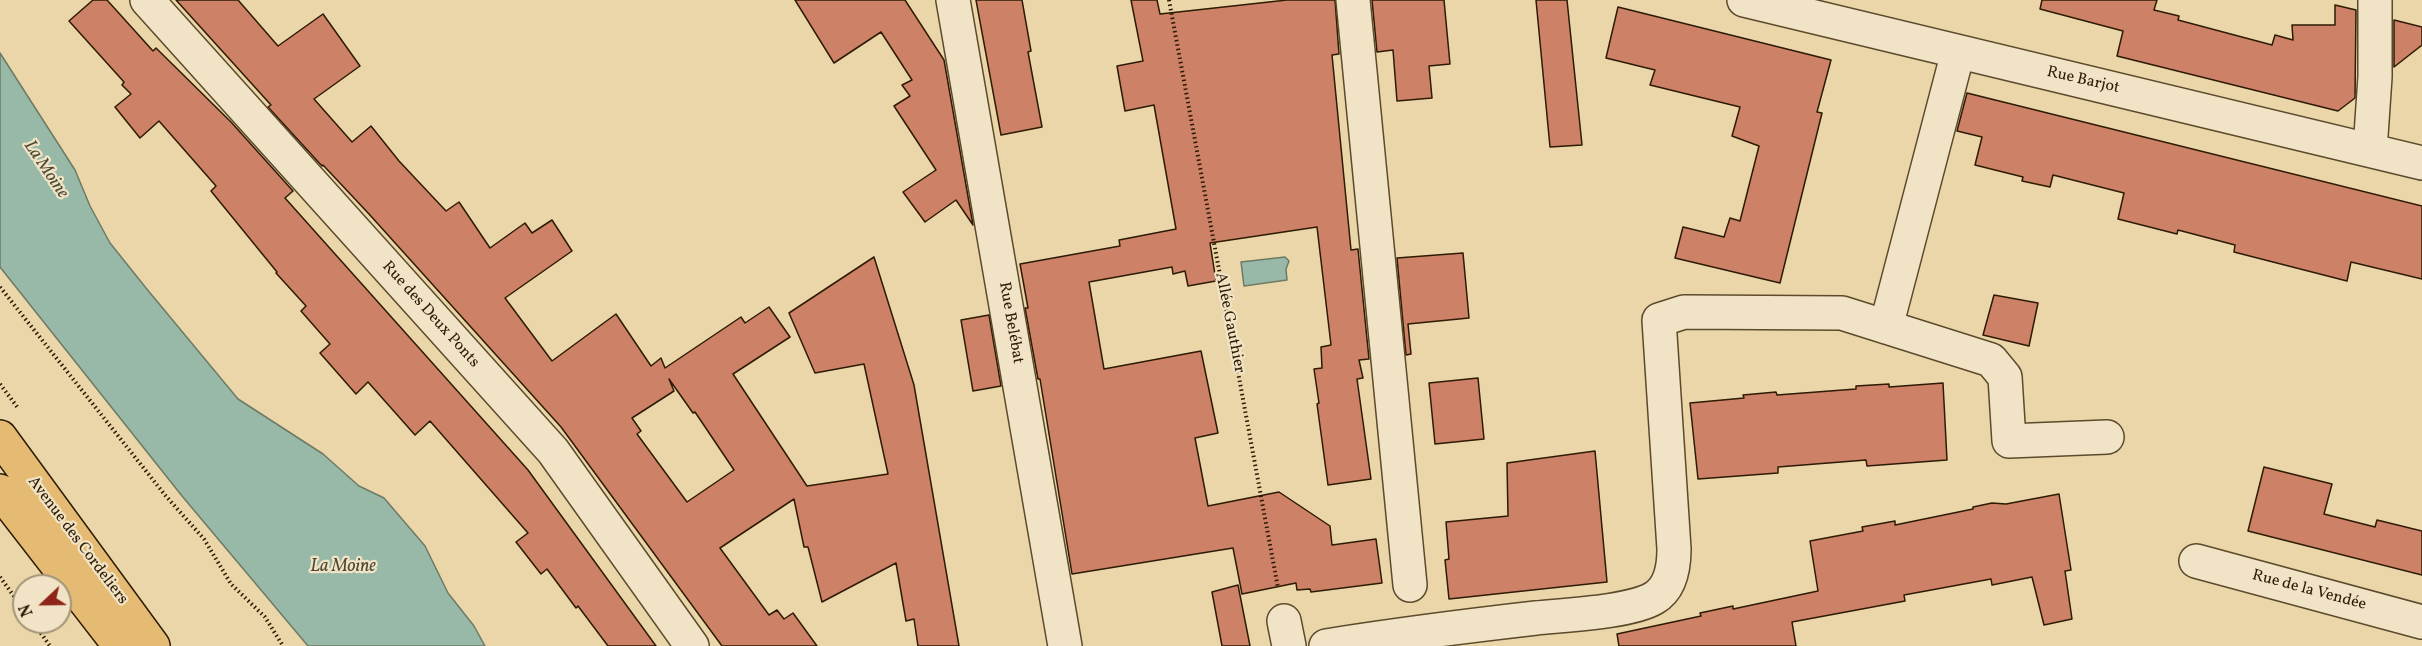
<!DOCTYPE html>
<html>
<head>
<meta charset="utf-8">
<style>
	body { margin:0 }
	#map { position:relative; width:2422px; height:646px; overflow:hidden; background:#ead6a8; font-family:Vollkorn,serif }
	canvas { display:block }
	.north { position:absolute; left:12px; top:574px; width:60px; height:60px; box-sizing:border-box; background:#f1e4c6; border:2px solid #a39478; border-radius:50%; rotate:248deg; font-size:16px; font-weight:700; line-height:24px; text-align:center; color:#2d1b03 }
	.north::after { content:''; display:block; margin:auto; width:21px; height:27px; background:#8f2418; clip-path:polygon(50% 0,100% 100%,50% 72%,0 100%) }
</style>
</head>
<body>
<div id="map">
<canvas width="2422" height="646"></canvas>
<div class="north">N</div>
</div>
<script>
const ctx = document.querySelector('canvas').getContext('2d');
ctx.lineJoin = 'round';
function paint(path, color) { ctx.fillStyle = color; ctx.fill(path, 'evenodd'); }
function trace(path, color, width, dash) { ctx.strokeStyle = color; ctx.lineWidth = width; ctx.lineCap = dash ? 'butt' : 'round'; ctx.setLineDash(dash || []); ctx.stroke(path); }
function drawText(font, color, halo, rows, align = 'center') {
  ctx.font = font + ' Vollkorn,serif'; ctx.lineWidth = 4.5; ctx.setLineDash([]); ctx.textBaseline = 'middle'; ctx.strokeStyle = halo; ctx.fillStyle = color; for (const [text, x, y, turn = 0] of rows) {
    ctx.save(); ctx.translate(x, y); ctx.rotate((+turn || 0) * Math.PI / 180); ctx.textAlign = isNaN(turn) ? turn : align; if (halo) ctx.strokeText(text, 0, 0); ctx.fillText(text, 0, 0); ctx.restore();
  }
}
const water = new Path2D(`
	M 0,53 L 75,170 L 90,206 L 110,243 L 146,288 L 238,399 L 323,454 L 359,486 L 384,498 L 425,546 L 448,593 L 474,626 L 485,646 L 308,646 L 182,496 L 0,267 Z
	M 1285,257 L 1289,261 L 1286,269 L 1287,280 L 1244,286 L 1241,262 Z`);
const building = new Path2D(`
	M 93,0 L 107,0 L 153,51 L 156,48 L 231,122 L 293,191 L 285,198 L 528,470 L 656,646 L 608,646 L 578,606 L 576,608 L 547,569 L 541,574 L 516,542 L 528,533 L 430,421 L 415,435 L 368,382 L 356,394 L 320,353 L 330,344 L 301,311 L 306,306 L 276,273 L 277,272 L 211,191 L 216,186 L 159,121 L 140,138 L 115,107 L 131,94 L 122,85 L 124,82 L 69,21 Z
	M 176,0 L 238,0 L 278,46 L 323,14 L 360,66 L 314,99 L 352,142 L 371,126 L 399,161 L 446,211 L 459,202 L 490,248 L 525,223 L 532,233 L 552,220 L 572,251 L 505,298 L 552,361 L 616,314 L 651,366 L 661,358 L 665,368 L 741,317 L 745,323 L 769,307 L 790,337 L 733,374 L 807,486 L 888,474 L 864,364 L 815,373 L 789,313 L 874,257 L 914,385 L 959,646 L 918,646 L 914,619 L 906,621 L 896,563 L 822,602 L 808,547 L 804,547 L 794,499 L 720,548 L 769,615 L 777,610 L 784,619 L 793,613 L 817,646 L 722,646 L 561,427 L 369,214 L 323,165 L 322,166 L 268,107 L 271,105 ZM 669,379 L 693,413 L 695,412 L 734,470 L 687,502 L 637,434 L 641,431 L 632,418 L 674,391 Z
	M 795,0 L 905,0 L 944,60 L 973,225 L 956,200 L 925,222 L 903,192 L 936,170 L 894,106 L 910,96 L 902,85 L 912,80 L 881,32 L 834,63 Z
	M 976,0 L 1022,0 L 1031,51 L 1028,52 L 1042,127 L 1001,135 Z
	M 1131,0 L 1157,0 L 1160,14 L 1287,0 L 1335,0 L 1339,54 L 1332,55 L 1351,250 L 1358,249 L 1369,359 L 1359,360 L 1363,378 L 1357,379 L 1371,479 L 1328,485 L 1317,404 L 1319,403 L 1314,369 L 1322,368 L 1321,347 L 1331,345 L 1317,227 L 1210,243 L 1216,281 L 1188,286 L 1185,271 L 1173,274 L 1172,267 L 1089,282 L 1104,369 L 1201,351 L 1218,433 L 1195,438 L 1208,506 L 1279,492 L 1330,526 L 1332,545 L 1376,539 L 1382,583 L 1311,592 L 1310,589 L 1297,590 L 1296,583 L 1242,594 L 1233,548 L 1072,574 L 1040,379 L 1038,379 L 1025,308 L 1028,308 L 1020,264 L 1120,246 L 1119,240 L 1176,229 L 1154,105 L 1125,111 L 1117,66 L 1143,61 Z
	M 1372,0 L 1444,0 L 1450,64 L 1429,66 L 1432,98 L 1397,101 L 1393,50 L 1377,52 Z
	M 1536,0 L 1567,0 L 1582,145 L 1550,147 Z
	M 2042,0 L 2157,0 L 2154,10 L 2179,16 L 2178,20 L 2272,45 L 2275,35 L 2293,40 L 2292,25 L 2335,25 L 2335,5 L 2356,10 L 2355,98 L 2338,111 L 2117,56 L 2123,31 L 2040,9 Z
	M 1618,7 L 1831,60 L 1817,112 L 1822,113 L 1780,283 L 1675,258 L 1683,227 L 1724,237 L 1730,218 L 1740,221 L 1759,146 L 1732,136 L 1740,107 L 1650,85 L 1655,70 L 1606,58 Z
	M 2394,20 L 2422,27 L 2422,45 L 2394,67 Z
	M 1967,93 L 2422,206 L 2422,279 L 2351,262 L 2347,281 L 2234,252 L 2235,245 L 2178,230 L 2177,234 L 2118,219 L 2124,193 L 2053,175 L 2050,187 L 2022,181 L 2023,177 L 1975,165 L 1982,137 L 1957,131 Z
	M 1463,253 L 1469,318 L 1408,324 L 1411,354 L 1406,355 L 1397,258 Z
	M 1994,295 L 2038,303 L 2029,346 L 1983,335 Z
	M 989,315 L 1001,386 L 973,391 L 961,320 Z
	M 1478,378 L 1484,439 L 1435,444 L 1429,383 Z
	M 1943,383 L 1947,460 L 1867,466 L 1866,460 L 1778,467 L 1778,473 L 1698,479 L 1690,403 L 1744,398 L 1743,395 L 1776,392 L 1777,395 L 1856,389 L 1856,386 L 1889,384 L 1889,387 Z
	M 1595,451 L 1607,582 L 1449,599 L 1445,560 L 1449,559 L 1446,522 L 1508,516 L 1507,463 Z
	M 2264,467 L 2332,484 L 2324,514 L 2375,527 L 2377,520 L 2422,531 L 2422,575 L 2248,531 Z
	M 2059,494 L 2071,570 L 2065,571 L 2072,619 L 2044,625 L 2032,577 L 1992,585 L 1991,579 L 1904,595 L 1905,601 L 1792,622 L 1796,646 L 1619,646 L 1617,634 L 1701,616 L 1700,613 L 1733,606 L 1733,609 L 1818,591 L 1810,541 L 1863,531 L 1862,527 L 1895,521 L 1895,525 L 1973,509 L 1973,507 L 1992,503 L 2006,504 Z
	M 1238,585 L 1250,646 L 1222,646 L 1212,592 Z`);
const path = new Path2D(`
	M 1169,0 L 1278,588
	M 0,287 L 165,495 L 204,539 L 231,584 L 265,617 L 283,646
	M 0,384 L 18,408
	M 0,577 L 24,610
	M 33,622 L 50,646`);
const minor = new Path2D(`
	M 147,0 L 553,451 L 692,646
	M 953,0 L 1065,646
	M 1353,0 L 1410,585
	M 1744,0 L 2422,163
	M 2370,150 L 2375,77 L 2375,0
	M 1886,327 L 1958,52
	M 2196,561 L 2422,622
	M 1284,621 L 1289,646
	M 1326,646 C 1396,635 1466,626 1536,618 C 1565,615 1631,612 1654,598 C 1671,588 1674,567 1674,549 L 1659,320 L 1684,312 L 1842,313 L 1991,360 L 2005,377 L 2009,441 L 2107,437`);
const major = new Path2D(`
	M 0,437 L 153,646
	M 0,491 L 120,646`);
const streetNames = [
	["Rue Barjot",2083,81,13],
	["Rue des Deux Ponts",430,315,48],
	["Rue Belébat",1010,323,80],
	["Allée Gauthier",1229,323,79],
	["Avenue des Cordeliers",77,541,53],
	["Rue de la Vendée",2309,591,15]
];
const waterNames = [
	["La Moine",45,170,56],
	["La Moine",343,568]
];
paint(water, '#98b9a7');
trace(water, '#6d7a65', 1.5);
paint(building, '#cd8166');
trace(building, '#2d1b03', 1.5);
trace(minor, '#5c4a2c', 36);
trace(major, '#2d1b03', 36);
trace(path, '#2d1b03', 4, [1.5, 3]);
trace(minor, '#f1e4c6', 33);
trace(major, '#e5bb74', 33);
drawText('16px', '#2d1b03', '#f1e4c6', streetNames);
drawText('italic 18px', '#4d4a34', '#f1e4c6', waterNames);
</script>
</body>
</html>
